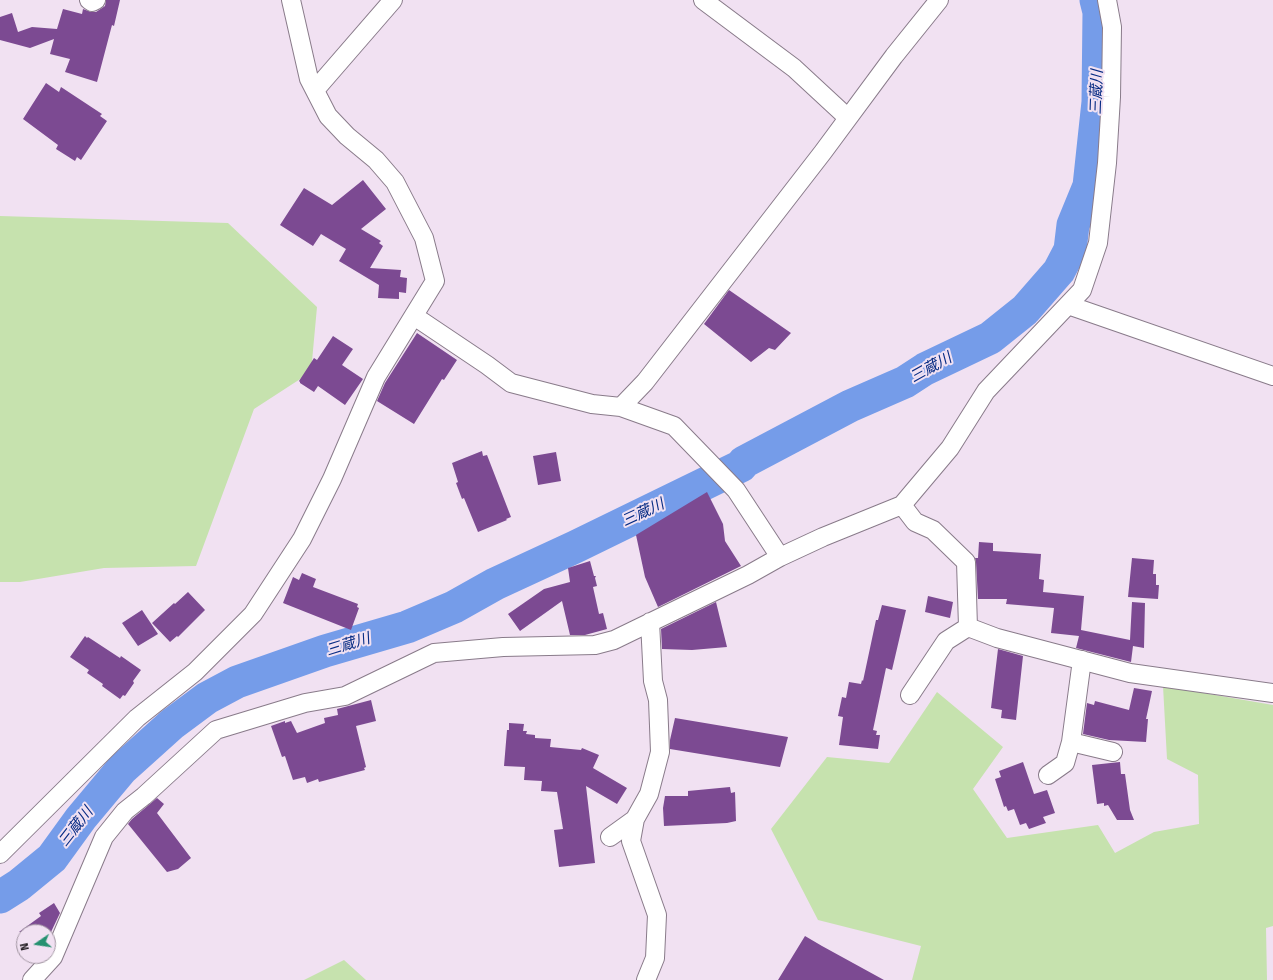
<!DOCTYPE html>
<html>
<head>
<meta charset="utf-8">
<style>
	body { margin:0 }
	#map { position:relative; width:1273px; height:980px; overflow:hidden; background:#f1e1f2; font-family:"Fira Sans",sans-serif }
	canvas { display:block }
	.north { position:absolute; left:16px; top:924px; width:40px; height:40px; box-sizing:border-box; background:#f1e1f2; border:1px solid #a094a0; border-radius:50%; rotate:257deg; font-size:11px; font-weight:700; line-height:16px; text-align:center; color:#262026 }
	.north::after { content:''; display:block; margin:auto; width:14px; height:18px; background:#259170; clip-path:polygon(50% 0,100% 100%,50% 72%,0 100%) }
</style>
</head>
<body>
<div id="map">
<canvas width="1273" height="980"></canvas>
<div class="north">N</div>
</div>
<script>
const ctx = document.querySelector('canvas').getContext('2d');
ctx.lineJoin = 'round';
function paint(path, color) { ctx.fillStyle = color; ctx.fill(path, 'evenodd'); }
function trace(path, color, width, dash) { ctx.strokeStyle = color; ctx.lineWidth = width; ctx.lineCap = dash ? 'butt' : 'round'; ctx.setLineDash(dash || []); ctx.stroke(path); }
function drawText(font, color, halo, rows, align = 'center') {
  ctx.font = font + ' "Fira Sans","Noto Sans JP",sans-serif'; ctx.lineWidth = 4; ctx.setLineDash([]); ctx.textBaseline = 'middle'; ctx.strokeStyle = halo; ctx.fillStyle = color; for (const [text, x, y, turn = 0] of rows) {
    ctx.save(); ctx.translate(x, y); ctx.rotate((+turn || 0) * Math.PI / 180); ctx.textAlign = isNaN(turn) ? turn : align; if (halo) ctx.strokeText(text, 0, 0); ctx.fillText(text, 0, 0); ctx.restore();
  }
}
const green = new Path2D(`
	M 0,216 L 228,223 L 317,307 L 311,372 L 254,409 L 196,566 L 104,568 L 20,582 L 0,582 Z
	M 1163,686 L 1273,705 L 1273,926 L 1266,928 L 1267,980 L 912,980 L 921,946 L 818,920 L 771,829 L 827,757 L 889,763 L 937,692 L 1003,747 L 973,789 L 1007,838 L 1098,825 L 1115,853 L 1154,832 L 1199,824 L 1198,775 L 1167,759 Z
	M 344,960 L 366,980 L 304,980 Z`);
const river = new Path2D(`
	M 0,897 L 19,885 L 52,858 L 81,818 L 122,769 L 172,724 L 207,698 L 237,682 L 325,651 L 407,627 L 454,607 L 495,584 L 575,547 L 741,466 L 744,462 L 850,406 L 905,382 L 925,369 L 990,338 L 1025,310 L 1059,271 L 1070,250 L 1073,225 L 1089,186 L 1098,102 L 1099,12 L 1096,0`);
const building = new Path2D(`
	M 106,0 L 120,0 L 114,26 L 112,25 L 97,82 L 65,72 L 70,59 L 50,54 L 54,39 L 30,48 L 0,40 L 0,17 L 12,13 L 18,32 L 32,27 L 57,29 L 63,9 L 82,14 L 83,9 L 91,12 L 96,12 L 105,6 Z
	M 46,83 L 59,92 L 61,87 L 102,114 L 100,116 L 107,121 L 81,160 L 77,157 L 75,161 L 56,149 L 58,145 L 23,119 Z
	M 363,180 L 386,209 L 361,229 L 381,241 L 379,243 L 383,246 L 370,268 L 401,270 L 400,277 L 407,278 L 406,293 L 399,292 L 399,299 L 378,298 L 379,285 L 339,261 L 346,249 L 321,234 L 313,246 L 280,225 L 304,188 L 332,205 Z
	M 729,290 L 791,333 L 775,350 L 769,348 L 751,362 L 704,324 Z
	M 417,333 L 457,360 L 444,380 L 442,379 L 414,424 L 377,401 L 385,383 Z
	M 333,336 L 353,349 L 342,365 L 363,379 L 345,405 L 318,386 L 314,392 L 300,383 L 300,382 L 299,381 L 314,358 L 317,360 Z
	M 482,451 L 483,456 L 487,455 L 511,517 L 506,519 L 507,520 L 478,532 L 464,498 L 462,499 L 456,483 L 458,482 L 452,463 Z
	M 556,452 L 561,481 L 538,485 L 533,456 Z
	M 707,492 L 723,524 L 725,541 L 741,566 L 658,607 L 645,577 L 636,535 Z
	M 979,542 L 993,543 L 993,551 L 1041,554 L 1039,579 L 1044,580 L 1043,592 L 1084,596 L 1081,630 L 1130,640 L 1132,602 L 1145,603 L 1144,648 L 1133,646 L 1131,662 L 1076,648 L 1079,636 L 1051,633 L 1054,608 L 1006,604 L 1007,599 L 978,599 L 976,562 L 975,558 L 978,558 Z
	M 1132,558 L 1154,560 L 1153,574 L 1156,574 L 1156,585 L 1159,585 L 1158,599 L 1128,597 Z
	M 590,561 L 594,576 L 596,576 L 595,578 L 597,586 L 593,587 L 599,614 L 603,613 L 607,629 L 585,635 L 570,635 L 562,601 L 520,631 L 508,614 L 544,589 L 570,582 L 568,568 Z
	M 302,573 L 316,579 L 313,587 L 358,604 L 357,607 L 359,608 L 351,630 L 283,603 L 293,577 L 299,580 Z
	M 188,592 L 205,610 L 178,637 L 177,636 L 170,642 L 152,623 L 174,603 L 175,604 Z
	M 928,596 L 953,602 L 950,618 L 925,612 Z
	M 716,602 L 727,647 L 692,650 L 662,649 L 661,629 Z
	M 882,605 L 906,610 L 892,670 L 886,668 L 873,730 L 877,731 L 876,735 L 880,735 L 878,749 L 839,745 L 843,717 L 838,716 L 842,697 L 846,698 L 849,682 L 861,684 L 862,680 L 863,681 L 876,620 L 878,620 Z
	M 142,610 L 158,634 L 138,646 L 122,623 Z
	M 85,636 L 87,638 L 88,637 L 120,658 L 121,656 L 141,670 L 133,681 L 134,683 L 125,696 L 123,695 L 120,699 L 102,686 L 103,684 L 87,673 L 89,670 L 70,657 Z
	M 998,649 L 1023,656 L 1016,720 L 1001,718 L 1002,710 L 991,708 Z
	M 1134,688 L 1152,691 L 1146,719 L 1148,719 L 1146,742 L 1109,740 L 1083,734 L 1087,703 L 1094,705 L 1095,701 L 1129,710 Z
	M 371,700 L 376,721 L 356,726 L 366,767 L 364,768 L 365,770 L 319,782 L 318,779 L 307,783 L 305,777 L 293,780 L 285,756 L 282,757 L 271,726 L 285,721 L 285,723 L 291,721 L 297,733 L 325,723 L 324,718 L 338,715 L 337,709 Z
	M 675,718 L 788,737 L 780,767 L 670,749 L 670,740 Z
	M 509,723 L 524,724 L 523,731 L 527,731 L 526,734 L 535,735 L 535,738 L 551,739 L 550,747 L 581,750 L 582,748 L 599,755 L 593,768 L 627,788 L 617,804 L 586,786 L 595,863 L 559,867 L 554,830 L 563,829 L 557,792 L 541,791 L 542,781 L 524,780 L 525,767 L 504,766 L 507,730 L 509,730 Z
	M 1023,762 L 1034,794 L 1047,790 L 1055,813 L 1043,817 L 1046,823 L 1029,829 L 1026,823 L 1020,825 L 1014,809 L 1008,811 L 1006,806 L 1004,807 L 995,779 L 1001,777 L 999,771 Z
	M 1120,762 L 1121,774 L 1125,774 L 1130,810 L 1134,820 L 1117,820 L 1108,805 L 1104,806 L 1104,803 L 1097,804 L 1092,765 Z
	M 730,787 L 731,793 L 735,792 L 736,821 L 727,823 L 664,826 L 663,808 L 665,796 L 688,796 L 688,791 Z
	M 157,798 L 164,804 L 157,813 L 191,858 L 178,869 L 167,872 L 128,824 L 132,819 Z
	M 54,903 L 60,913 L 51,932 L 19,932 L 41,916 L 39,913 Z
	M 805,936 L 822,946 L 884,980 L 778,980 Z`);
const minor = new Path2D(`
	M 89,0 L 92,2 L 96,0
	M 703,0 L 794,68 L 848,118
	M 315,90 L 393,0
	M 1068,305 L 1273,376
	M 414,316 L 487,365 L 511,383 L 592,404 L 621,407 L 674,426 L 736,490 L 780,557
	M 621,407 L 645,382 L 823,152 L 894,56 L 939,0
	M 902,505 L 915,522 L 933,530 L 966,562 L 968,627 L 997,638 L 1130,673 L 1273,693
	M 910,695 L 946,641 L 968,627
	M 1071,742 L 1113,752
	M 1048,775 L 1065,763 L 1071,742 L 1082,660
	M 635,819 L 631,841 L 657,915 L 655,958 L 646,980
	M 610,837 L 635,819 L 649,794 L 660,752 L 658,700 L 653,681 L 650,622
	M 0,854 L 137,718 L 195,672 L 253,614 L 302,539 L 332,479 L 376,377 L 435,281 L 424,238 L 395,182 L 376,160 L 347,136 L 328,116 L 309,79 L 291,0
	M 32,980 L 53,957 L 104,837 L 125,811 L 144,796 L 216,730 L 305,703 L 345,696 L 434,653 L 503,647 L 595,645 L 614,640 L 748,575 L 780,557 L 823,537 L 902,505 L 950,448 L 986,391 L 1082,290 L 1098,243 L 1107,163 L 1111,97 L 1112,27 L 1107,0`);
const waterNames = [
	["三蔵川",1097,92,-88],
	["三蔵川",931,368,-29],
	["三蔵川",643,513,-25],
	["三蔵川",348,645,-17],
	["三蔵川",76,827,-52]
];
paint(green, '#c6e2ae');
trace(river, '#759ce9', 33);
paint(building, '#7c4a92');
trace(minor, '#897b8a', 20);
trace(minor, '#fff', 18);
drawText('italic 15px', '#072c84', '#f1e1f2', waterNames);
</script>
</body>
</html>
